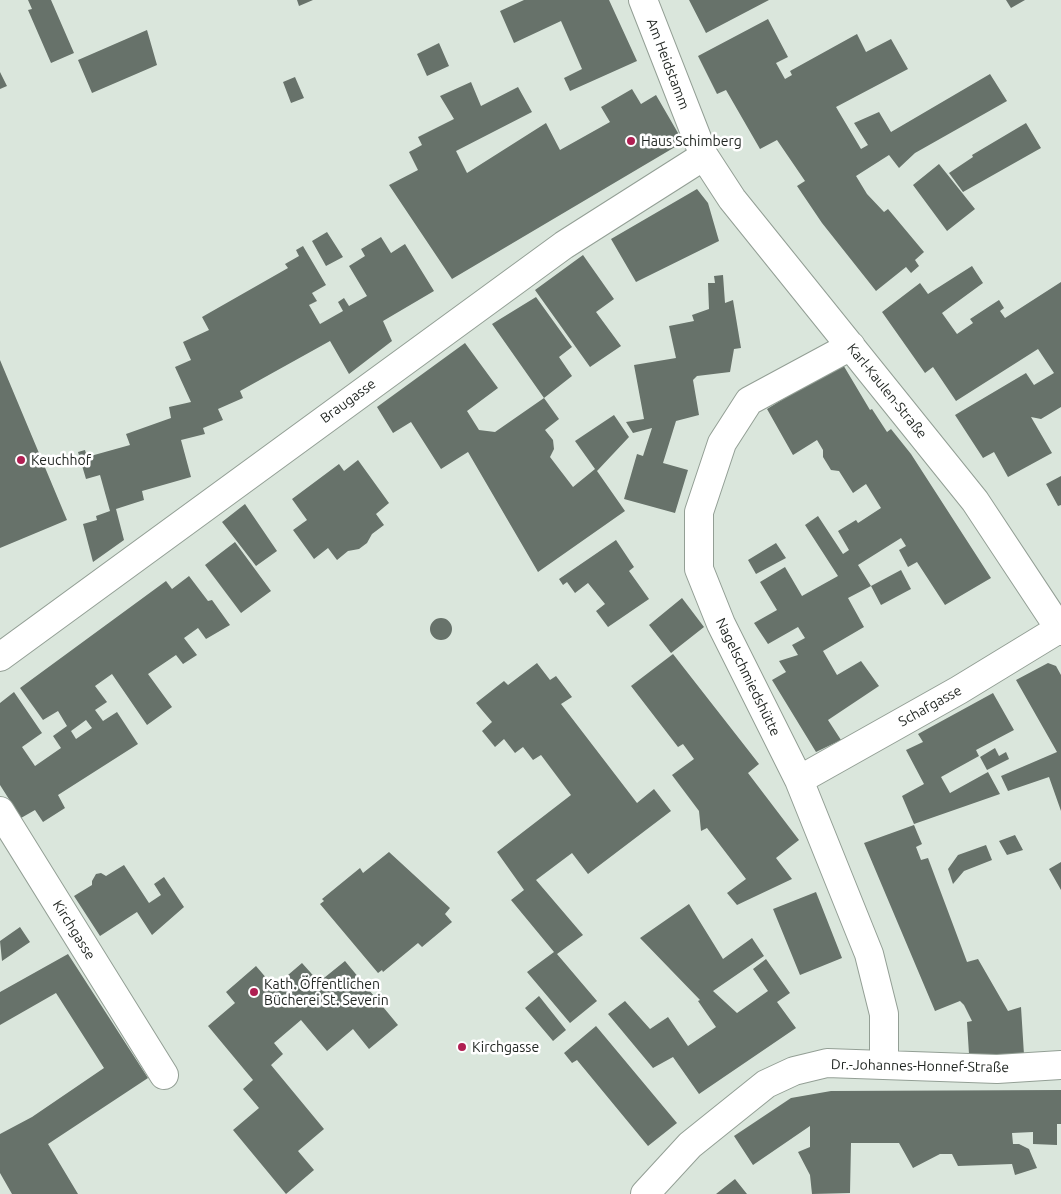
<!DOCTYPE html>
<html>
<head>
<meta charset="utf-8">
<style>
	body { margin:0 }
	canvas { display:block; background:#dae6dc }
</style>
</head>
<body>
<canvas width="1061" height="1194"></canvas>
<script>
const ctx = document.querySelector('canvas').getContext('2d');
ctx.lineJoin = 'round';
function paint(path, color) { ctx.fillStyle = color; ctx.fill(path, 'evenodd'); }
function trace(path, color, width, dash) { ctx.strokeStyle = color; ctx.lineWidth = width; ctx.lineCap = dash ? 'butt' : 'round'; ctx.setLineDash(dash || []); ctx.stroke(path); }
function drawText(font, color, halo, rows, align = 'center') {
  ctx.font = font + ' Ubuntu,sans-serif'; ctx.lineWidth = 5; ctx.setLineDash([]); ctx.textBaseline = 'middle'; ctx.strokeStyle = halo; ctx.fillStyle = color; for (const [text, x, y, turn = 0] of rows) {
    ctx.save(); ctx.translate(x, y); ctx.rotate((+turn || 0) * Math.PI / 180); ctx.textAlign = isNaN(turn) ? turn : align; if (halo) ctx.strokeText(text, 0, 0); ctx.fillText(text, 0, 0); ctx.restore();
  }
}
const building = new Path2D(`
	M 28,0 L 51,0 L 74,53 L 51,63 L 28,10 L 32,9 Z
	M 297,0 L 313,0 L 299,6 Z
	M 524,0 L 609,0 L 637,61 L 570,91 L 564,78 L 582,69 L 561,21 L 514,43 L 500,11 Z
	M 689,0 L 769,0 L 706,33 Z
	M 1006,0 L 1025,0 L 1011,8 Z
	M 768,19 L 788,57 L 776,63 L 785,79 L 792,75 L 790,71 L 857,34 L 866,52 L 891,39 L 908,69 L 836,107 L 861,149 L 868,145 L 854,123 L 879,112 L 891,132 L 990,74 L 1007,101 L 915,153 L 899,168 L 889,155 L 856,176 L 867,194 L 884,212 L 888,209 L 924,252 L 915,260 L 919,266 L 911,273 L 906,267 L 876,291 L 822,223 L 797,186 L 805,181 L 777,140 L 760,149 L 726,90 L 717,94 L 698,56 Z
	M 147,30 L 157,65 L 92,93 L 78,60 Z
	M 439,43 L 449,66 L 427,76 L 417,54 Z
	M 0,72 L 7,86 L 0,89 Z
	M 295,77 L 304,98 L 291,103 L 283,82 Z
	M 471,82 L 481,106 L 518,87 L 532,112 L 456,151 L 467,173 L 546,123 L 560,150 L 610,122 L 601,107 L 632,89 L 641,104 L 656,95 L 678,133 L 675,147 L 452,279 L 389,185 L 418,170 L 409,152 L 422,145 L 418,137 L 454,119 L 440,96 Z
	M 1026,123 L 1041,148 L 963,192 L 949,173 L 973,157 L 972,155 Z
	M 939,164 L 975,209 L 947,231 L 913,185 Z
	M 697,189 L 708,203 L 719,241 L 636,282 L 611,239 Z
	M 327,232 L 343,257 L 326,266 L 312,241 Z
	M 381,237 L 391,253 L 405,244 L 434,291 L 383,321 L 392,341 L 349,374 L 330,341 L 240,391 L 243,398 L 218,409 L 223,420 L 203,428 L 205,434 L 181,440 L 191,477 L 142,491 L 144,500 L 116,509 L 124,540 L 93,562 L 83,524 L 97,520 L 96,516 L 110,511 L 100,475 L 86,479 L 78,452 L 85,450 L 87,457 L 130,445 L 126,434 L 171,418 L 169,407 L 191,402 L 175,367 L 191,360 L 183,342 L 209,330 L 202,317 L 288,268 L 285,264 L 299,256 L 296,250 L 303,246 L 326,285 L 312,293 L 317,301 L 309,305 L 320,324 L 343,311 L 338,302 L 344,298 L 349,306 L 367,296 L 349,266 L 365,256 L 361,249 Z
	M 583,255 L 614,299 L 596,312 L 621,346 L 590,367 L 535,290 Z
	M 972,266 L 983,283 L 942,313 L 957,334 L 973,323 L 970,319 L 999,300 L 1004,308 L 1000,311 L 1005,318 L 1061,282 L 1061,407 L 1041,419 L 1031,417 L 1052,453 L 1008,477 L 994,452 L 983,458 L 955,415 L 1026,373 L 1034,385 L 1054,373 L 1038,349 L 956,401 L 933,367 L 925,373 L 882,312 L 920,283 L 928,294 Z
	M 723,275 L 725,303 L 733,300 L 741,348 L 734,349 L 730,372 L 697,376 L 693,380 L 699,415 L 676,421 L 663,463 L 688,470 L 675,513 L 624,499 L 637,454 L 643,456 L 652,428 L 633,433 L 626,422 L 644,419 L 634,365 L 676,358 L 669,326 L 694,321 L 692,315 L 709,309 L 708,283 L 715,283 L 714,276 Z
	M 536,297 L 572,347 L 559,357 L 572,376 L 544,398 L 492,324 Z
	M 465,343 L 498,388 L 467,411 L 479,430 L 495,432 L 544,398 L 559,419 L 545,430 L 553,440 L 554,449 L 550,457 L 573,487 L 595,469 L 575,441 L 614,415 L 629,437 L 597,471 L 625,511 L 538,572 L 468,452 L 441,469 L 411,422 L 393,433 L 377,407 Z
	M 0,360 L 67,520 L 0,548 Z
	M 842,363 L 870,410 L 872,409 L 887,432 L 891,429 L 911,454 L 991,578 L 945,605 L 917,562 L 908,567 L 899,550 L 906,546 L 901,538 L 858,565 L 871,586 L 848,598 L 864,627 L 823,651 L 837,675 L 861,661 L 879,686 L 828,720 L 841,740 L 816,752 L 772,680 L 786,672 L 779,661 L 798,655 L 792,645 L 805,638 L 798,627 L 768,644 L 754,623 L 777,610 L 760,582 L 785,567 L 802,596 L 838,576 L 805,525 L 818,516 L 843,554 L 849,550 L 838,531 L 856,520 L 858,523 L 881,508 L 866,484 L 853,493 L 839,471 L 831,470 L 823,457 L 823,450 L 817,440 L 793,455 L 767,409 Z
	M 358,460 L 389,503 L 376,514 L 384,525 L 372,534 L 367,543 L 359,549 L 348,551 L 337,560 L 328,548 L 314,559 L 293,530 L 307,520 L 292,499 L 339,464 L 344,471 Z
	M 1061,476 L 1061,505 L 1058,506 L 1046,484 Z
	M 245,504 L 277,551 L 256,566 L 222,522 Z
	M 616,540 L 634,567 L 629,571 L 649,599 L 608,627 L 596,611 L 605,604 L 588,583 L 575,593 L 567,582 L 563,585 L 559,579 Z
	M 235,542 L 271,591 L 241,613 L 205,565 Z
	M 776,543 L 786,558 L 756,574 L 748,560 Z
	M 901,570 L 911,589 L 881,605 L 871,586 Z
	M 189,576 L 208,601 L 212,600 L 230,625 L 206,639 L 198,628 L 184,638 L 197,655 L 183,664 L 176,655 L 148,674 L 172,707 L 147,725 L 112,674 L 95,686 L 107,702 L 95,710 L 103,721 L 117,712 L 138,744 L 58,795 L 65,808 L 43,822 L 35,810 L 21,818 L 0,785 L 0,703 L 14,692 L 42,733 L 22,747 L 35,766 L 61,748 L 53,736 L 67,726 L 58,711 L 43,720 L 20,688 L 166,581 L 172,589 ZM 86,720 L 92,728 L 76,739 L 71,731 Z
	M 682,598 L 704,627 L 671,653 L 649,625 Z
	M430 629a11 11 0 1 1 22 0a11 11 0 1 1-22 0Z
	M 673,654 L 759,764 L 748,773 L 799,840 L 776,858 L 792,879 L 737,905 L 727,893 L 746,879 L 707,828 L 701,831 L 699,811 L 672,775 L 694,759 L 683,744 L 678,747 L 631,686 Z
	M 537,663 L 550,680 L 556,676 L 572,697 L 561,704 L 637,803 L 654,789 L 671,811 L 588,874 L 572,853 L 536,880 L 583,935 L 557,954 L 597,1001 L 570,1023 L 527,972 L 554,952 L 511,900 L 524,890 L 497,852 L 571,795 L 541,755 L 533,760 L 523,747 L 515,753 L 504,739 L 495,747 L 482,731 L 492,722 L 476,703 L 504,681 L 508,685 Z
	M 1048,663 L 1056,666 L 1061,675 L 1061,811 L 1049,777 L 1008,791 L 1001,776 L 1057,752 L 1016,680 Z
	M 993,693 L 1014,730 L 976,750 L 979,756 L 941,777 L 950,793 L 988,772 L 1000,794 L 914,824 L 902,796 L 924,784 L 906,750 L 923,742 L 918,734 Z
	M 995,748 L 999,756 L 1006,752 L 1009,759 L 987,770 L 980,757 Z
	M 914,825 L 922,844 L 916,847 L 921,860 L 928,858 L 967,962 L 978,959 L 1008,1011 L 1021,1007 L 1024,1055 L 969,1054 L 967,1022 L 972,1021 L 964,1005 L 960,1001 L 935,1011 L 864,843 Z
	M 1015,835 L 1023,850 L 1007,855 L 999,841 Z
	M 986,845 L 992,860 L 964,871 L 953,884 L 948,869 L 958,855 Z
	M 389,852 L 450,908 L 445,914 L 452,922 L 422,947 L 418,943 L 383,972 L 382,970 L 378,973 L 320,904 L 324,901 L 322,899 L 360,868 L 363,873 Z
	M 1061,862 L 1061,890 L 1049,869 Z
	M 124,865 L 149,903 L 161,895 L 154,884 L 164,877 L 184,907 L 152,935 L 137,912 L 100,936 L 74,896 L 92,885 L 92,881 L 96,874 L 101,873 L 106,876 Z
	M 816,892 L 842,958 L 800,975 L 773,909 Z
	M 689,904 L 723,959 L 752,938 L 764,956 L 713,991 L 737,1013 L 768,991 L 753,969 L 766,959 L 790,993 L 777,1002 L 796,1028 L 699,1094 L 673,1057 L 653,1068 L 608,1014 L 625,1001 L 650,1029 L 668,1017 L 688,1046 L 716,1027 L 698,1001 L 700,1000 L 640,938 Z
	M 20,927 L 30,942 L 2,961 L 0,941 Z
	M 68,954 L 148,1078 L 48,1144 L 78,1194 L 12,1194 L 0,1173 L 0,1134 L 32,1117 L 104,1068 L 56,993 L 0,1025 L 0,992 Z
	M 345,961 L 398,1025 L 369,1049 L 353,1029 L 327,1051 L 301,1020 L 274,1043 L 283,1054 L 271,1065 L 324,1129 L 298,1151 L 314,1170 L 286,1194 L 233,1130 L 259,1108 L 243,1089 L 253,1080 L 208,1026 L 235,1003 L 226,992 L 256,966 L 274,987 L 302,963 L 319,982 Z
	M 539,996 L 566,1030 L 553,1041 L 525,1008 Z
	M 596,1026 L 677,1123 L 648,1146 L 577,1060 L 572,1063 L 564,1053 Z
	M 1061,1090 L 1061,1124 L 1057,1124 L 1057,1145 L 1033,1144 L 1033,1132 L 1012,1133 L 1013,1144 L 1019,1144 L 1029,1149 L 1037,1168 L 1015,1175 L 1012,1164 L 958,1166 L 952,1154 L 940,1154 L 913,1168 L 899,1143 L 851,1143 L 850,1193 L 812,1194 L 810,1175 L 798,1152 L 810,1147 L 810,1126 L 753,1165 L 734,1136 L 791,1098 L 831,1091 Z
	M 735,1179 L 747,1194 L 716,1194 Z`);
const minor = new Path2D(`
	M 643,0 L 704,156 L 732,199 L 975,501 L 1061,631
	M 851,346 L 749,401 L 722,443 L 699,512 L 699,569 L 721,624 L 799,780 L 869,954 L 884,1014 L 884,1064
	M 0,657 L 564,245 L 704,156
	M 799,780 L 959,690 L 1059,629
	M 0,811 L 164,1075
	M 645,1194 L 690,1145 L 766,1084 L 794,1071 L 827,1063 L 997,1069 L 1061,1065`);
const markers = [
	[631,141,5,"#b01f52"],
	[21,460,5,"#b01f52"],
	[254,992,5,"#b01f52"],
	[462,1047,5,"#b01f52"]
];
const streetNames = [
	["Am Heidstamm",668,64,69],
	["Karl-Kaulen-Straße",887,391,51],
	["Braugasse",348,401,-36],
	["Nagelschmiedshütte",748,677,64],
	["Schafgasse",930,706,-29],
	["Kirchgasse",74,930,58],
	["Dr.-Johannes-Honnef-Straße",920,1066,1]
];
const poiNames = [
	["Haus Schimberg",641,141],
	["Keuchhof",31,460],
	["Kath. Öffentlichen",264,984],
	["Bücherei St. Severin",264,1000],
	["Kirchgasse",472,1047]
];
paint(building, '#67726a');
trace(minor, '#939f95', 30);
trace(minor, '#fff', 28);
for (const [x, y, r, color] of markers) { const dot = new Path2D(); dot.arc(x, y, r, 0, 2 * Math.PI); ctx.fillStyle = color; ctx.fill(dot); trace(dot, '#fff', 2); }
drawText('14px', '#1f2420', '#fff', streetNames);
drawText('14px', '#1f2420', '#fff', poiNames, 'left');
</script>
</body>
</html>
